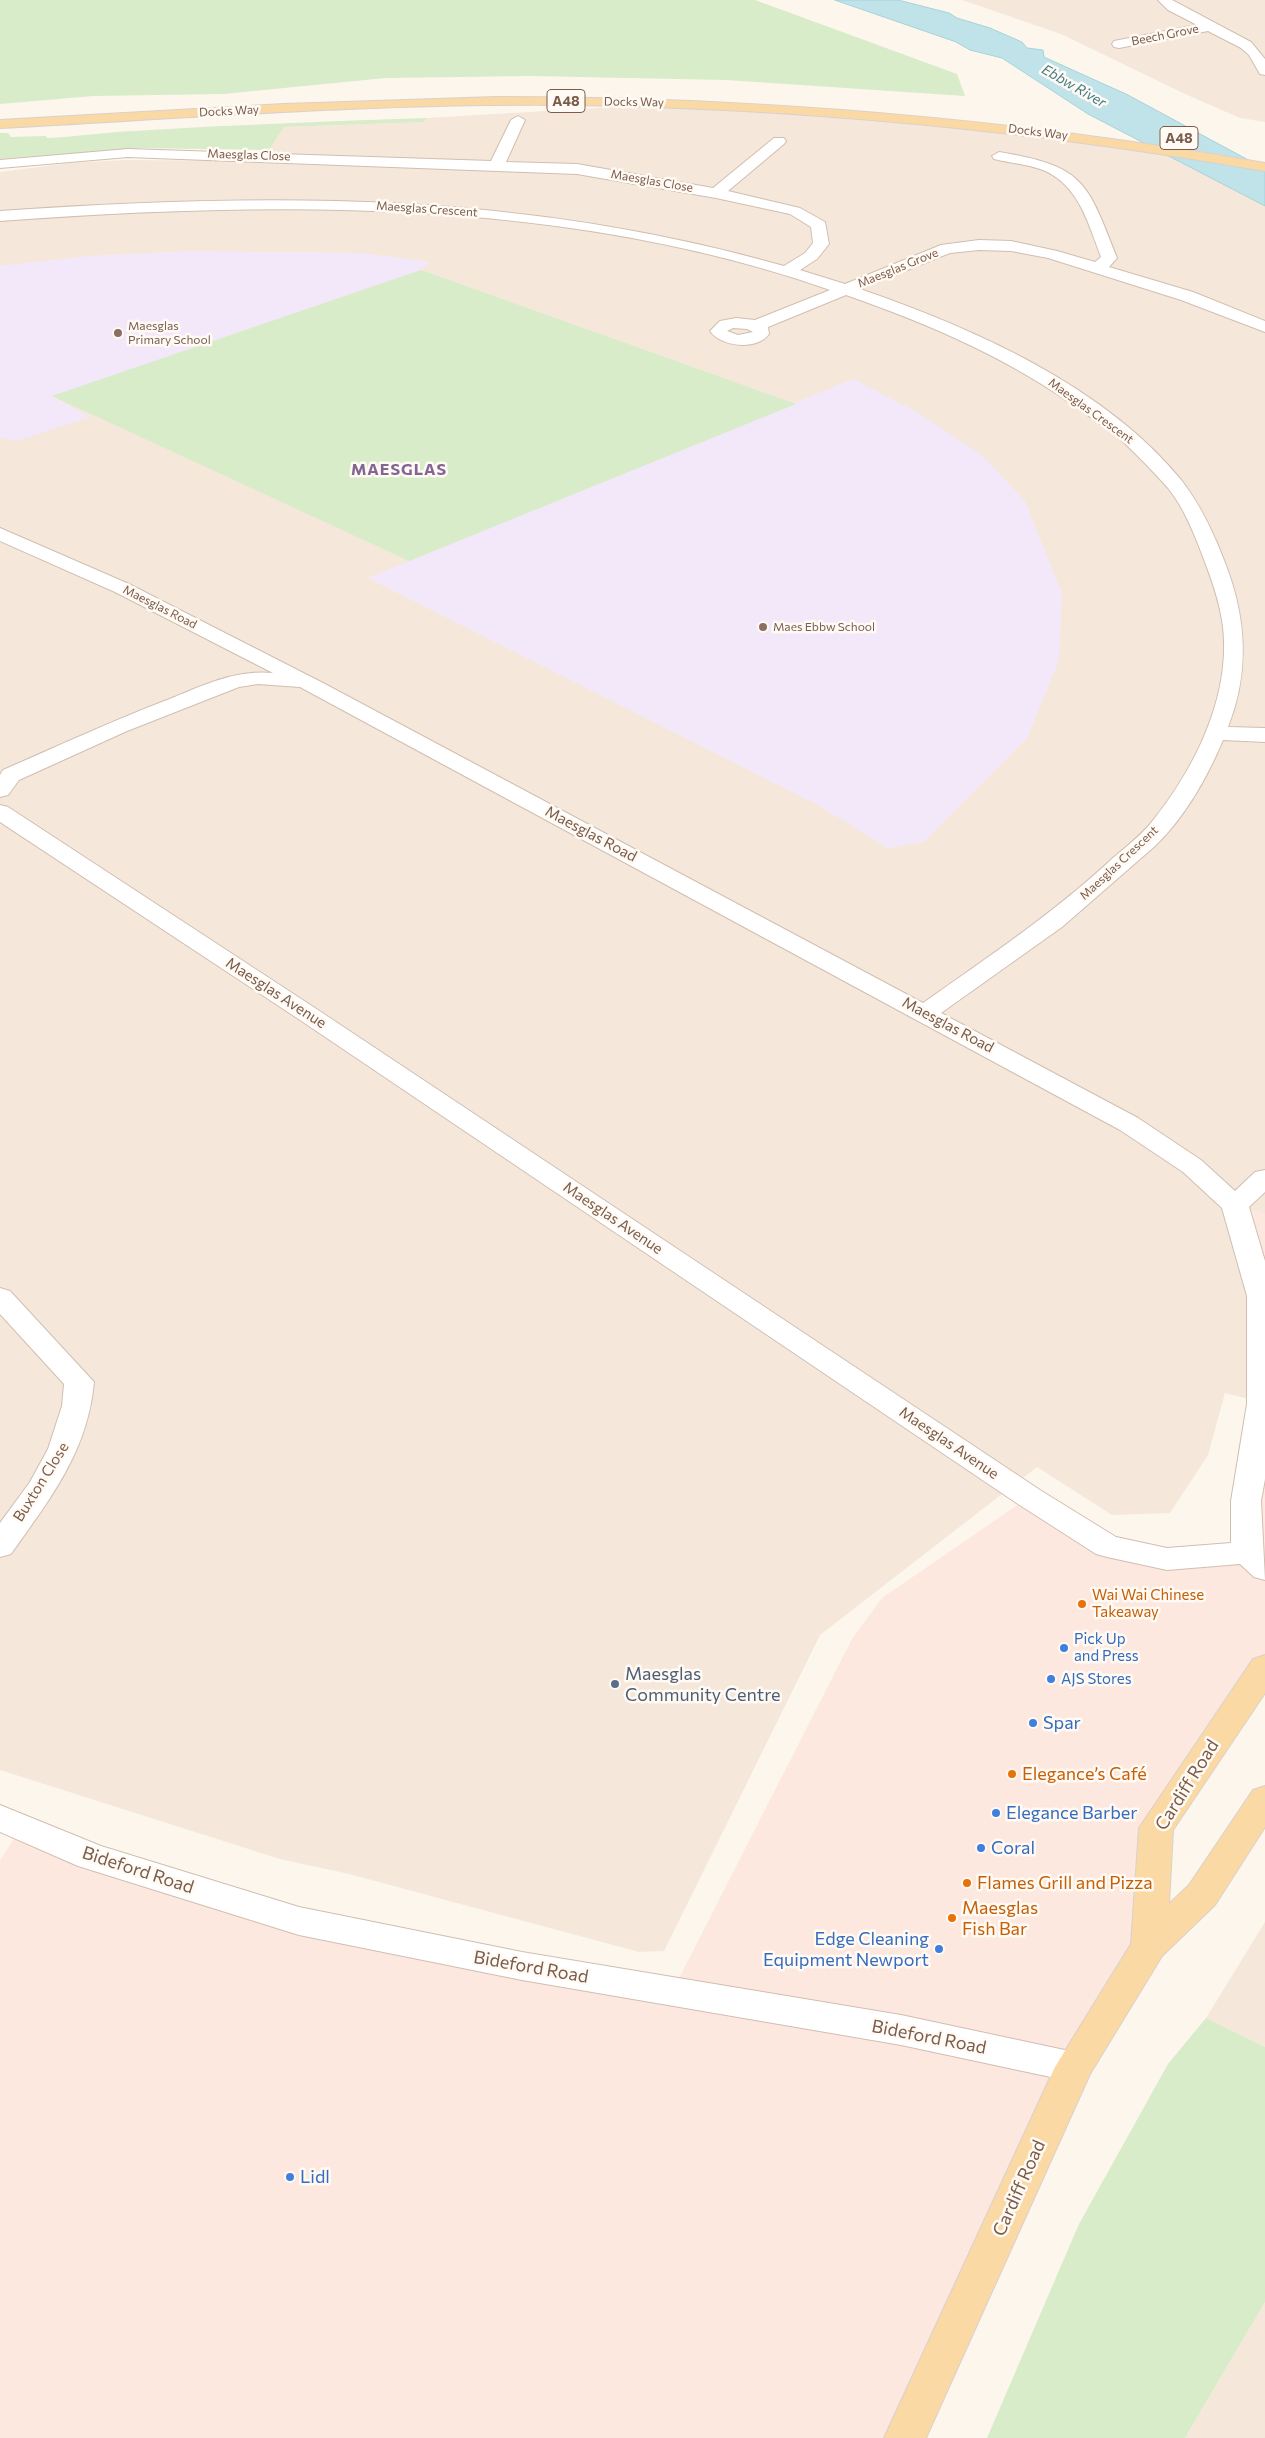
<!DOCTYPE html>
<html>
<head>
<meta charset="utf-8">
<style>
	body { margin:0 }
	canvas { display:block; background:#fdf6ec }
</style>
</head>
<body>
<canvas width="1265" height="2438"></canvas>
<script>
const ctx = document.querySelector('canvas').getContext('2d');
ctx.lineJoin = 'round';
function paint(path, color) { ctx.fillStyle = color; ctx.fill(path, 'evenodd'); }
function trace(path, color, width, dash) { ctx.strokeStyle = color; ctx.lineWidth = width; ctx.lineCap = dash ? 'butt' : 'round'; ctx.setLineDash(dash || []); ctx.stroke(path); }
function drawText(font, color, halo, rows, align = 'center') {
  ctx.font = font + ' Commissioner,sans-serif'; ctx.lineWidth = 5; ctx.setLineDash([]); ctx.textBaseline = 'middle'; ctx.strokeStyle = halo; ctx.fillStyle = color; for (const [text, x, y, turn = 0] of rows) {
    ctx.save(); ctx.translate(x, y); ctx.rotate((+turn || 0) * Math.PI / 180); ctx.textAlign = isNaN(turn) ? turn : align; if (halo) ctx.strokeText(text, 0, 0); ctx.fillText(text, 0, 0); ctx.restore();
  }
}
const residential = new Path2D(`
	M 962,0 L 1265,0 L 1265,122 L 1240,118 L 1185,94 L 1061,34 Z
	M 681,103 L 799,108 L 1208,156 L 1265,191 L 1265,1403 L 1225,1393 L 1208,1455 L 1170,1513 L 1112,1515 L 1037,1467 L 820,1635 L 664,1951 L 639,1952 L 349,1874 L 280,1859 L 0,1770 L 0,172 L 70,163 L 125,160 L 262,161 L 284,127 L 424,122 L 427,118 Z
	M 1265,1922 L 1265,2047 L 1206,2018 Z
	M 1265,2302 L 1265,2438 L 1185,2438 Z`);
const commercial = new Path2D(`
	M 1235,1205 L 1265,1214 L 1265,1667 L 1156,1828 L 1149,1946 L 905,2438 L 0,2438 L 0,1860 L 22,1827 L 299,1921 L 672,1992 L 852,1639 L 882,1598 L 1029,1497 L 1107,1546 L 1247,1553 L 1262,1404 Z`);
const education = new Path2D(`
	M 188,251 L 361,253 L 431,262 L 421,270 L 52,396 L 90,417 L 17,441 L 0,437 L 0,266 L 90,256 Z
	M 853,379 L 917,412 L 982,455 L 1025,501 L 1062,594 L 1059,660 L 1027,738 L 924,842 L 888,848 L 816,804 L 368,578 Z`);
const green = new Path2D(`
	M 0,0 L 755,0 L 957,74 L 965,96 L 726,80 L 531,76 L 386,78 L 223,94 L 93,96 L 0,104 Z
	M 427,118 L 424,122 L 284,127 L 269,150 L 141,148 L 0,159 L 0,133 L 8,133 L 11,137 L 46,136 L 47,138 C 76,137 105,132 134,131 C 232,125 329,121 427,118 Z
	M 421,270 L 796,404 L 409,561 L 52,396 Z
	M 1206,2018 L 1265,2047 L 1265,2302 L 1185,2438 L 987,2438 L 1079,2224 L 1168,2064 Z`);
const water = new Path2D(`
	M 835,0 L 898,0 L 949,13 L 957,18 L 990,28 L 1022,42 L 1027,48 L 1043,50 L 1044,57 L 1128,95 L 1265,169 L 1265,206 L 1088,114 L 1002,58 L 970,50 L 956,42 Z`);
const minor = new Path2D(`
	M 1158,0 L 1172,0 L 1251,42 L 1265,59 L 1265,75 L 1260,74 L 1249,55 L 1241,48 L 1208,31 L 1119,48 L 1114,47 L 1112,44 L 1114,41 L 1197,25 L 1168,10 Z
	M 518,116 L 525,120 L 506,162 L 577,164 L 713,188 L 774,138 L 784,138 L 786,141 L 784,144 L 728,191 L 800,208 L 825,222 L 829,244 L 817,259 L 800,270 L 845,284 L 941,245 L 979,240 L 1011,241 L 1057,251 L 1095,262 L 1101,257 C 1088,223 1079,185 1043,170 C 1027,164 1010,163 994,159 L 992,156 L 999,152 C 1084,166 1087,181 1117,258 L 1109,267 L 1193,292 L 1265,321 L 1265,332 L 1181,300 L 1048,258 L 1011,251 L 979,250 L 950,253 L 860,289 C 973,328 1105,386 1182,481 C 1202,507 1216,538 1227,568 C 1247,622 1249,674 1228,727 L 1265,728 L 1265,742 L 1223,740 C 1207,778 1185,817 1155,846 L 1062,927 L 941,1013 L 1138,1118 L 1201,1160 L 1235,1191 L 1255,1172 L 1265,1170 L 1265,1192 L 1249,1207 L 1265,1261 L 1265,1479 L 1261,1501 L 1265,1580 L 1254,1577 L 1240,1564 L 1167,1570 L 1107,1557 L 1096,1554 L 1018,1504 L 300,1020 L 0,822 L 0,805 L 8,807 L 318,1010 L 1040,1490 L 1116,1537 L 1167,1548 L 1231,1543 L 1231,1501 L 1247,1404 L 1247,1296 L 1222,1208 L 1183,1172 L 1120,1130 L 300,687 L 258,684 L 239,687 L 127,731 L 19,780 L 8,795 L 0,797 L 0,775 L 3,770 C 58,746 112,721 167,700 C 202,686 235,669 273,673 L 115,592 L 0,541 L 0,528 L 129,584 L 323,683 L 923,1003 C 988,957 1054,913 1113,858 C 1126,847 1140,836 1151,823 C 1194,770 1231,697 1223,627 C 1220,603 1212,580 1203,557 C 1194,533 1184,508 1168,488 C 1152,470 1134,452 1117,436 C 1106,427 1094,420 1083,412 C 1011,359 929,324 846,295 L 768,327 L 769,334 C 757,351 721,347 710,331 L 720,321 L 736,318 L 755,320 L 830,290 C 564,197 277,201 0,221 L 0,211 C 271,192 521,191 784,266 L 805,253 L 813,243 L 811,227 L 790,214 L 716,198 L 577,174 L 128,157 L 0,168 L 0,160 L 128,149 L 491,161 L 511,120 ZM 733,328 L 747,329 L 753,332 L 738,335 L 727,331 Z
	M 0,1288 L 10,1291 L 94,1382 C 88,1451 50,1499 11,1554 L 0,1557 L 0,1523 L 30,1482 L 48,1449 L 62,1406 L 64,1384 L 0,1314 Z
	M 0,1805 L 101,1846 L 299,1907 L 522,1952 L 901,2015 L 1074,2052 L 1087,2056 L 1093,2067 L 1087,2078 L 1074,2082 L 901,2045 L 522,1980 L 299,1935 L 78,1866 L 0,1832 Z`);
const major = new Path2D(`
	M 496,97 C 757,97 1008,118 1265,163 L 1265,171 C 1034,131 802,108 567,105 C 378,103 189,118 0,128 L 0,120 L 284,104 Z
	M 1265,1655 L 1265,1693 L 1173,1830 L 1169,1904 L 1189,1885 L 1253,1790 L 1265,1786 L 1265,1827 L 1215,1905 L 1162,1956 L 1090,2074 L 926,2438 L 884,2438 L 1055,2067 L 1131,1944 L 1139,1828 L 1253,1659 Z`);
const markers = [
	[118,333,5,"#8d6e63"],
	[763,627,5,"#8d6e63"],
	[1082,1604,5,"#e8710a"],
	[1064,1648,5,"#3f7fe0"],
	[1051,1679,5,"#3f7fe0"],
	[615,1684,5,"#5c6f8a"],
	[1033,1723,5,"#3f7fe0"],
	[1012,1774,5,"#e8710a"],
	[996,1813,5,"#3f7fe0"],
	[981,1848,5,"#3f7fe0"],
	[967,1883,5,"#e8710a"],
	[952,1918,5,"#e8710a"],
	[939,1949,5,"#3f7fe0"],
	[290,2177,5,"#3f7fe0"]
];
const farStreetnames = [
	["Beech Grove",1165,35,-11],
	["Docks Way",634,102,1],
	["Docks Way",229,111,-3],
	["Docks Way",1038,132,7],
	["Maesglas Close",249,155,2],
	["Maesglas Close",652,181,10],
	["Maesglas Crescent",427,209,4],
	["Maesglas Grove",898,268,-22],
	["Maesglas Crescent",1091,411,36],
	["Maesglas Road",160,607,27],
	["Maesglas Crescent",1119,863,-43]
];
const farEducationnames = [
	["Maesglas",128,326],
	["Primary School",128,340],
	["Maes Ebbw School",773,627]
];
const farWaternames = [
	["Ebbw River",1074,86,30]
];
const shields = [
	[566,101,38],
	[1179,138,38]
];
const shieldNames = [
	["A48",566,101],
	["A48",1179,138]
];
const streetNames = [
	["Maesglas Road",591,834,28],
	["Maesglas Avenue",276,993,33],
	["Maesglas Road",948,1025,28],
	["Maesglas Avenue",613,1218,34],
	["Maesglas Avenue",949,1443,34],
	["Buxton Close",41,1482,-58]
];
const foodNames = [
	["Wai Wai Chinese",1092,1595],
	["Takeaway",1092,1612]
];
const shopNames = [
	["Pick Up",1074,1639],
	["and Press",1074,1656],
	["AJS Stores",1061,1679]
];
const farDistrictnames = [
	["MAESGLAS",399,470]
];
const nearServicenames = [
	["Maesglas",625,1674],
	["Community Centre",625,1695]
];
const nearShopnames = [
	["Spar",1043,1723],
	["Elegance Barber",1006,1813],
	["Coral",991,1848],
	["Edge Cleaning",929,1939,"right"],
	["Equipment Newport",929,1960,"right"],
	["Lidl",300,2177]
];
const nearFoodnames = [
	["Elegance’s Café",1022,1774],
	["Flames Grill and Pizza",977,1883],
	["Maesglas",962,1908],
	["Fish Bar",962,1929]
];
const nearStreetnames = [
	["Cardiff Road",1187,1785,-58],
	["Bideford Road",138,1870,18],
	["Bideford Road",531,1967,10],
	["Bideford Road",929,2037,11],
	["Cardiff Road",1019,2188,-66]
];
paint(residential, '#f5e8da');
paint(commercial, '#fde8e0');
paint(education, '#f3e8fa');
paint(green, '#d8ecc9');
paint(water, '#bfe3e8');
trace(water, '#a5d3da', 1);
trace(minor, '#d1beb0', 2);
trace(major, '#dad1cd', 2);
paint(minor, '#fff');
paint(major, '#fbd9a5');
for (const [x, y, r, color] of markers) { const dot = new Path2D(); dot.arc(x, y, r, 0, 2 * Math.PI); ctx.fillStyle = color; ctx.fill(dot); trace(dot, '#fffaf3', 2); }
drawText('12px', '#7a5c4d', '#fffaf3', farStreetnames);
drawText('12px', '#785e54', '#fffaf3', farEducationnames, 'left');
drawText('italic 14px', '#437c86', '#fffaf3', farWaternames);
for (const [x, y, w] of shields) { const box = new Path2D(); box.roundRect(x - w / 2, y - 11.5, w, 23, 4); ctx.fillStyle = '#fffaf3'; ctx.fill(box); trace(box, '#7a5c4d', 1); }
drawText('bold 14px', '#7a5c4d', null, shieldNames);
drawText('15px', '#7a5c4d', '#fffaf3', streetNames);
drawText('15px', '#c56008', '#fffaf3', foodNames, 'left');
drawText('15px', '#366cbe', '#fffaf3', shopNames, 'left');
ctx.letterSpacing = '1px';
drawText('bold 16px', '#846695', '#fffaf3', farDistrictnames);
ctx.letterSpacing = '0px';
drawText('18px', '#4e5e75', '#fffaf3', nearServicenames, 'left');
drawText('18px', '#366cbe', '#fffaf3', nearShopnames, 'left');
drawText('18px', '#c56008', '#fffaf3', nearFoodnames, 'left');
drawText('18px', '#7a5c4d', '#fffaf3', nearStreetnames);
</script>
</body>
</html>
